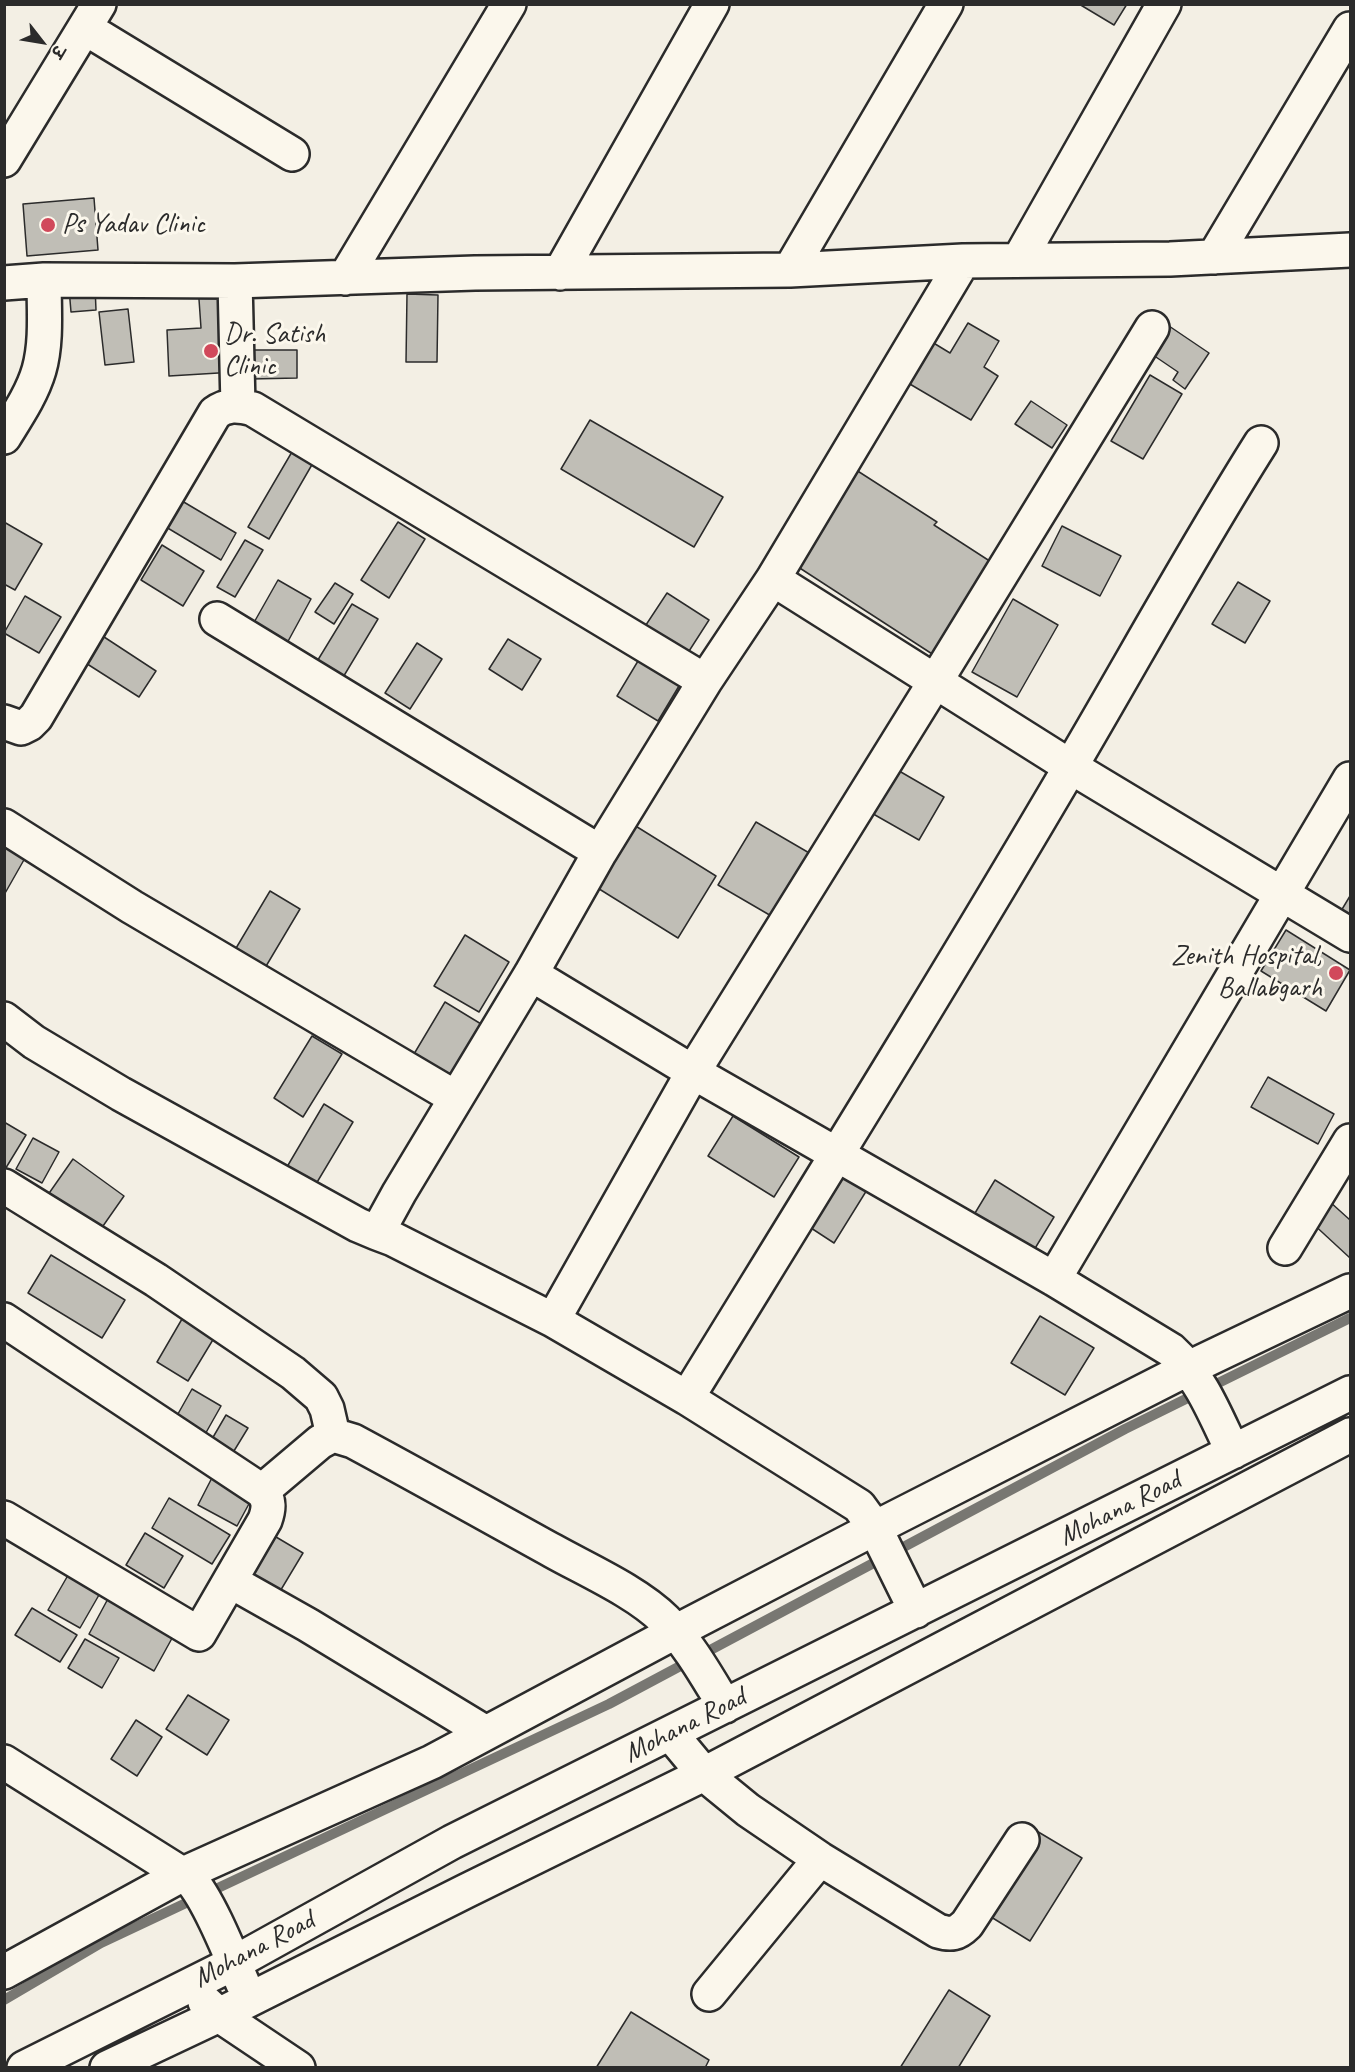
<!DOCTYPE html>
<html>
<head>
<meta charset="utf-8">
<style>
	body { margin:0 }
	#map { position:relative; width:1355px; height:2072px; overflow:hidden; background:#f3efe4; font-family:Caveat,"Playpen Sans Deva",sans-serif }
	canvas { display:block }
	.frame { position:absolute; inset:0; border:6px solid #2b2b2b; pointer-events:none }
	.north { position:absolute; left:12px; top:12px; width:60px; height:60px; -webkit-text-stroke:4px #fbf7ec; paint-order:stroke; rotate:121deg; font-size:16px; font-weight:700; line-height:24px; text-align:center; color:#2b2b2b }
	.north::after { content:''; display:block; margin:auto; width:21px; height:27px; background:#2b2b2b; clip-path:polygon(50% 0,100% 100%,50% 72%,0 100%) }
</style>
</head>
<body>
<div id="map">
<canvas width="1355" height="2072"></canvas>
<div class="frame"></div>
<div class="north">उ</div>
</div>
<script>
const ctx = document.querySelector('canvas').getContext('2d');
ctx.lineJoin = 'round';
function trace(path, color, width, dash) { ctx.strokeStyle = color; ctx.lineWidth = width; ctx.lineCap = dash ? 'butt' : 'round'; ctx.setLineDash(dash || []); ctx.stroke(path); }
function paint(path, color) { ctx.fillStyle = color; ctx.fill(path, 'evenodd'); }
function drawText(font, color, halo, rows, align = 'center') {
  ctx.font = font + ' Caveat,sans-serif'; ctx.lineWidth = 6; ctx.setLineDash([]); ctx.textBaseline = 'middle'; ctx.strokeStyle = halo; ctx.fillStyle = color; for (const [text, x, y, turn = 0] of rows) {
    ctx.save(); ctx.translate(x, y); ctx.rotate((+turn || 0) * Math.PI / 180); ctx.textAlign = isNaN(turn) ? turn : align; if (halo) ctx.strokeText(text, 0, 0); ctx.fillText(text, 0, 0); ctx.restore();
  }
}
const stream = new Path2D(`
	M 4,2000 L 101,1943 L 609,1704 L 1125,1429 L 1350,1318`);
const building = new Path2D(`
	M 1079,4 L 1127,4 L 1114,25 Z
	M 94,198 L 98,250 L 27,256 L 23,204 Z
	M 230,284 L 235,372 L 169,376 L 167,330 L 201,328 L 198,285 Z
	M 95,286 L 96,310 L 71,312 L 69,288 Z
	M 407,294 L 438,295 L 437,362 L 406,362 Z
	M 128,309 L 134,362 L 105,365 L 99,312 Z
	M 968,323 L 999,341 L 984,367 L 998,376 L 971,420 L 903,380 L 927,339 L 950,353 Z
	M 1169,326 L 1209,353 L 1185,389 L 1173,380 L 1178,372 L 1150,353 Z
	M 251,350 L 297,350 L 297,378 L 251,379 Z
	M 1150,375 L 1182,394 L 1143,459 L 1111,441 Z
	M 1031,401 L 1067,425 L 1052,448 L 1015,424 Z
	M 590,420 L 723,497 L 694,547 L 561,469 Z
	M 296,445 L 317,456 L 269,539 L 248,527 Z
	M 853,468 L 937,522 L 934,525 L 1002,569 L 943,661 L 792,563 Z
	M 177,498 L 236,533 L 221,560 L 161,524 Z
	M 4,522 L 42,544 L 15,590 L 4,584 Z
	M 398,522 L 425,539 L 389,598 L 361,580 Z
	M 1062,526 L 1121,556 L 1100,596 L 1042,566 Z
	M 245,540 L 263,550 L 235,597 L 217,587 Z
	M 162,545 L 204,571 L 183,606 L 141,580 Z
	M 278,580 L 311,599 L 286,645 L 252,626 Z
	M 1238,582 L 1270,601 L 1245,643 L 1212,624 Z
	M 335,583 L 353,594 L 334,624 L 315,612 Z
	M 667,593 L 709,620 L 682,662 L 640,634 Z
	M 25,596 L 61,617 L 39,653 L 4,633 Z
	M 1013,599 L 1058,625 L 1017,697 L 972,672 Z
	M 352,604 L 378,619 L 339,684 L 313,668 Z
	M 98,633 L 156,671 L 139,697 L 81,660 Z
	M 508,639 L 541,659 L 522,690 L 489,669 Z
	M 417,643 L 442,659 L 410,709 L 385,693 Z
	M 647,646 L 688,671 L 658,721 L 617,696 Z
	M 894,768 L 944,797 L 919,840 L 868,811 Z
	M 756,822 L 811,854 L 773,917 L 718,885 Z
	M 634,825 L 716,876 L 678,938 L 596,887 Z
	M 4,845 L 29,851 L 4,895 Z
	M 270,891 L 300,909 L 259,978 L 229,960 Z
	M 1350,896 L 1350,924 L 1338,916 Z
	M 1286,930 L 1350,970 L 1326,1011 L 1261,971 Z
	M 465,935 L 509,962 L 479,1012 L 434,986 Z
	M 445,1002 L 486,1027 L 449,1089 L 408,1064 Z
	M 312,1036 L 342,1054 L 303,1117 L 274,1098 Z
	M 1268,1077 L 1334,1114 L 1318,1144 L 1251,1107 Z
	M 324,1104 L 353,1122 L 313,1189 L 284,1172 Z
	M 733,1116 L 799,1157 L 774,1197 L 708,1156 Z
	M 4,1122 L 26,1135 L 4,1171 Z
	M 33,1138 L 59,1152 L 42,1183 L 16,1169 Z
	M 73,1159 L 124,1196 L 96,1236 L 45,1199 Z
	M 846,1171 L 870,1185 L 834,1243 L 811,1228 Z
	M 995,1180 L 1054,1217 L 1031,1255 L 972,1218 Z
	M 1329,1201 L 1350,1220 L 1350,1258 L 1310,1221 Z
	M 51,1255 L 125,1300 L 102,1338 L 28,1293 Z
	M 1040,1316 L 1094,1348 L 1065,1395 L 1011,1363 Z
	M 182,1319 L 214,1338 L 188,1381 L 157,1362 Z
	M 192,1389 L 221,1406 L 199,1445 L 170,1428 Z
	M 226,1415 L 248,1428 L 226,1464 L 205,1451 Z
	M 217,1468 L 257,1489 L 237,1526 L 198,1505 Z
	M 169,1498 L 230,1535 L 212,1564 L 152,1528 Z
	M 266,1531 L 303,1553 L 276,1598 L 240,1577 Z
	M 145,1533 L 183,1556 L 164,1588 L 126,1565 Z
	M 71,1570 L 103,1588 L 80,1628 L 48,1610 Z
	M 110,1595 L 176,1631 L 154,1671 L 89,1634 Z
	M 32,1608 L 77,1635 L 60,1662 L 15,1635 Z
	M 85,1639 L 119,1658 L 102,1688 L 68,1668 Z
	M 188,1695 L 229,1720 L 207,1755 L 166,1729 Z
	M 136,1720 L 162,1737 L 137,1776 L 111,1759 Z
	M 1035,1830 L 1082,1858 L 1030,1941 L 983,1912 Z
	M 949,1990 L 990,2016 L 958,2068 L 900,2068 Z
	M 631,2012 L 709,2060 L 705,2068 L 596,2068 Z`);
const minor = new Path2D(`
	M 85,28 L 292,154
	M 4,160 L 99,4
	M 1214,257 L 1350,29
	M 1019,260 L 1164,4
	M 790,270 L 946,4
	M 560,273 L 712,4
	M 345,278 L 509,4
	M 235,281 L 238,406
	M 4,283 L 44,280 L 235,281 L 475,273 L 790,270 L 963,261 L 1170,259 L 1350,250
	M 4,437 C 17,416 32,394 39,370 C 47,342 44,309 44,280
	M 773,579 L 1071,767 L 1350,935
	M 217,619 L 600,852
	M 4,722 L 21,728 L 29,724 L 36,717 L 215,413 C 227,404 238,405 253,409 L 705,681
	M 4,826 L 132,907 L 456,1098
	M 531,974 L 693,1072 L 1054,1279 L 1171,1350 C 1201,1377 1216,1417 1233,1452
	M 4,1019 L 34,1042 L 121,1094 L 358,1225 L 377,1233
	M 4,1186 L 156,1280 L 293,1373 L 321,1397 L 327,1409 L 333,1435
	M 1285,1248 L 1350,1141
	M 1054,1279 L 1350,779
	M 4,1320 L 262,1491 C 270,1500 269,1509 265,1520 L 199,1634 L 4,1518
	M 553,1320 L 693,1072 L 935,682 L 1152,328
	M 687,1398 C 816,1188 946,979 1071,766 C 1134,659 1194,549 1261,443
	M 262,1491 L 320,1442 L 333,1435 L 353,1441 C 420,1477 486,1514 553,1551 C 587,1570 637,1592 665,1620 C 689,1644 707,1677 725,1706
	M 230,1581 L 308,1625 L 486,1733
	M 916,1611 L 875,1528 L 859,1506 L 687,1398 L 553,1320 L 393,1239 L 377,1233 L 399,1193 L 531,974 L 600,852 L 705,681 L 773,579 L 963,261
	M 670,1733 L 704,1774 L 748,1810 L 820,1859 L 938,1931 C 951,1935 957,1934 967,1924 L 1022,1840
	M 4,1762 L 190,1879 C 209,1900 231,1956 243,1984
	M 4,1972 L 183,1874 L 432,1762 L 675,1632 L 875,1528 L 1189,1368 L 1350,1291
	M 709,1994 L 820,1859
	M 205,2002 L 219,2015 L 298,2068
	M 24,2068 L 234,1963 L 452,1842 L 1350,1393
	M 107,2068 L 219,2015 L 466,1891 L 704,1774 L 1350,1435`);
const markers = [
	[48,225,8,"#d1495b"],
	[211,351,8,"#d1495b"],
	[1336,973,8,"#d1495b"]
];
const poiNames = [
	["Ps Yadav Clinic",62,225],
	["Dr. Satish",224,335],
	["Clinic",224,367],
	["Zenith Hospital,",1322,957,"right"],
	["Ballabgarh",1322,989,"right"]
];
const streetNames = [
	["Mohana Road",1120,1509,-27],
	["Mohana Road",685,1726,-27],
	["Mohana Road",254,1950,-28]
];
trace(stream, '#787772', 10);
paint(building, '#c0beb6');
trace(building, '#2b2b2b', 1.5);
trace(minor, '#2b2b2b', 38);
trace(minor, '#fbf7ec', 33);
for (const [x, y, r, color] of markers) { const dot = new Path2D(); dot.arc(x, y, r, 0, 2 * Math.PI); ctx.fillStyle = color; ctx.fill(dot); trace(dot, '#fbf7ec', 2); }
drawText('28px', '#2b2b2b', '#fbf7ec', poiNames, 'left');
drawText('28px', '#2b2b2b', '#fbf7ec', streetNames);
</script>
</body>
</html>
